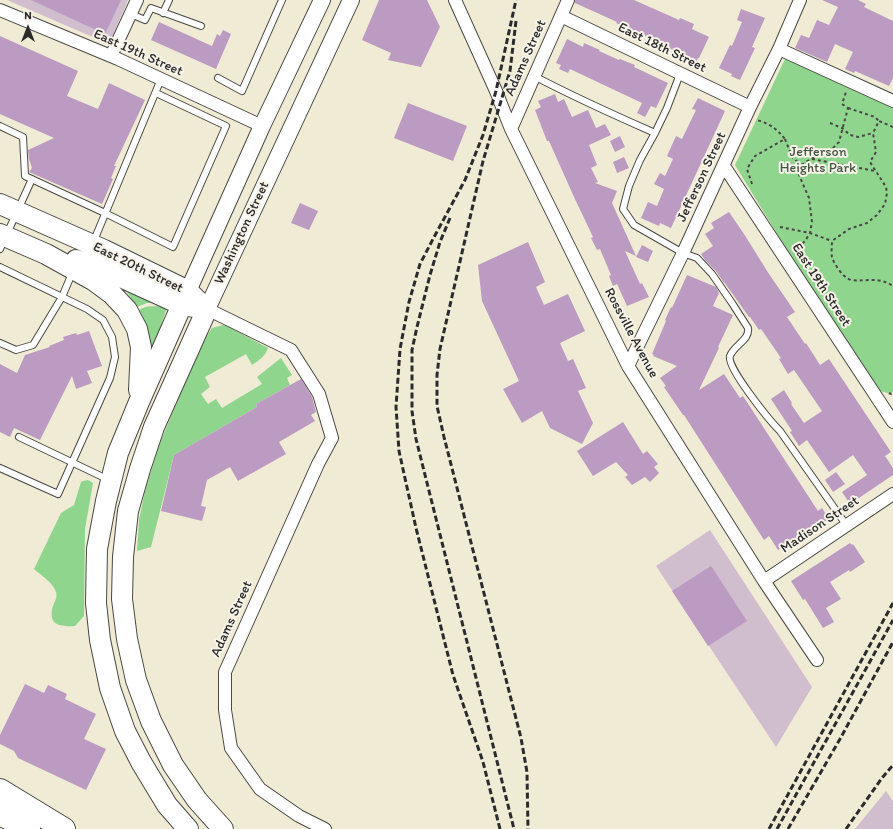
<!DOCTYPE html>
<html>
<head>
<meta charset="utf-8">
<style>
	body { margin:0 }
	#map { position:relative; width:893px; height:829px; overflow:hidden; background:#f0ebd4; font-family:Itim,sans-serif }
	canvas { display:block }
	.north { position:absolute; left:8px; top:8px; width:40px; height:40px; -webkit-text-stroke:3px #f7f3e8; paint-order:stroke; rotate:0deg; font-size:11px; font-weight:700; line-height:16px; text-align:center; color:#2b2b2b }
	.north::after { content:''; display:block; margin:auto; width:14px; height:18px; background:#2b2b2b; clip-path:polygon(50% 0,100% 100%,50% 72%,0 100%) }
</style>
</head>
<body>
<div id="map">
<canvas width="893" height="829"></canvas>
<div class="north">N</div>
</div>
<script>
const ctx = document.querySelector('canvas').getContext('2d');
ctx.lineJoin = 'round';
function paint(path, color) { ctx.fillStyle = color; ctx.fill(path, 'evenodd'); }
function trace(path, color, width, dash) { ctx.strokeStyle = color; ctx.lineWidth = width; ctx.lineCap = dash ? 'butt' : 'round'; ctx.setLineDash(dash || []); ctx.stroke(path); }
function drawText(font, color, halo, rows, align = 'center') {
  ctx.font = font + ' Itim,sans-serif'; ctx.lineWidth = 4; ctx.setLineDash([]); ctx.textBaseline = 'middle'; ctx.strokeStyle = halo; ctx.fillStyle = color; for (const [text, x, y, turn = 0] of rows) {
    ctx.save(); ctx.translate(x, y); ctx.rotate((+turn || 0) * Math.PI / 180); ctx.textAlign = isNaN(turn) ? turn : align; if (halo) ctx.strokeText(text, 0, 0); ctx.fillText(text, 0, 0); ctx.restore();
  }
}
const industrial = new Path2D(`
	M 7,0 L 128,0 L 109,44 Z
	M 710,530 L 812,687 L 776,747 L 656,566 Z
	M 886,791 L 893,801 L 893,829 L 855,829 Z`);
const green = new Path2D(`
	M 785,59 L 893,108 L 893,391 L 891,394 L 877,390 L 790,255 L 735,165 Z
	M 125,289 L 158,303 L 147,303 L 137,307 Z
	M 168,304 L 158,334 L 151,351 C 150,337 147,323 139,310 C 150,303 158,309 168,304 Z
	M 223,325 L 227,326 L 268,348 C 265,357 259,360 252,365 L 246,354 L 205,377 L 210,387 L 201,394 L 208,404 L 216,399 L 222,408 L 262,384 L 257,377 L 281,358 L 292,375 L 287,378 L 290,385 L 256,404 L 257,407 L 174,455 L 151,547 L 137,551 L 139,520 L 145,491 L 159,445 L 196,357 L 208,334 L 212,328 Z
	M 88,480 L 93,483 L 85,529 L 84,616 L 75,626 C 63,627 49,626 52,610 C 53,603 58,599 56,592 C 54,584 41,575 34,569 L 61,513 L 74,505 L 81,482 L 83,481 Z`);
const building = new Path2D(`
	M 31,0 L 121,0 L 105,34 Z
	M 379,0 L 427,0 L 440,27 L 421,67 L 388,60 L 391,53 L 362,40 Z
	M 575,0 L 634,0 L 679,20 L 680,18 L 694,24 L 692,29 L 709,37 L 699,58 L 698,58 L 696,62 L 683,56 L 684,55 L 649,39 L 649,38 L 616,23 L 617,22 L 575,3 Z
	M 822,0 L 858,0 L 866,4 L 864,7 L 893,21 L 893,78 L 889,86 L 855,71 L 854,73 L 845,69 L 853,52 L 835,44 L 827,62 L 795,48 L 801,35 L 809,38 L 817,20 L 829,25 L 838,7 Z
	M 741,9 L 765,18 L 752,47 L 755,48 L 740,80 L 731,76 L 732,74 L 719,68 L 730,45 L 732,46 L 742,22 L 737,20 Z
	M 159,22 L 212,46 L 217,34 L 220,36 L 223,30 L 231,34 L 216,69 L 151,40 Z
	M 0,36 L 78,71 L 67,96 L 98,109 L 109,83 L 145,100 L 114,166 L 116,166 L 111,178 L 113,179 L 102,204 L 29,172 L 32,168 L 29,159 L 28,150 L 54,138 L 0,114 Z
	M 567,39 L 583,47 L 584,43 L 600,50 L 599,51 L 619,60 L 620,59 L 635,65 L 634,67 L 668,83 L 656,108 L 651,106 L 645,117 L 637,113 L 642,103 L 570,69 L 568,73 L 559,69 L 561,65 L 556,63 Z
	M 555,94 L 558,102 L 564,99 L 572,117 L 588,110 L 596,128 L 605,124 L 611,135 L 589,145 L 597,165 L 591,168 L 598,182 L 595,183 L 617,191 L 612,203 L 636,256 L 625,251 L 640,284 L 642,283 L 649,297 L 627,306 L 617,284 L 613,286 L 609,276 L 611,275 L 600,249 L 597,250 L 591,238 L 593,237 L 574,197 L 549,141 L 547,141 L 535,110 L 541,107 L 538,101 Z
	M 698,98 L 725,111 L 671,228 L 660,223 L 659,226 L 641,218 L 648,202 L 657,206 L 664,189 L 654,184 L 660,173 L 665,176 L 673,159 L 667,156 L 676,136 L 682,139 L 696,110 L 692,109 Z
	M 408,103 L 467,126 L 453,161 L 394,138 Z
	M 620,136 L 625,147 L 615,152 L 610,141 Z
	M 624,157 L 629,168 L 617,173 L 613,162 Z
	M 300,203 L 318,211 L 309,230 L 291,223 Z
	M 729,212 L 744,234 L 769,274 L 795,312 L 787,317 L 805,344 L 806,343 L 820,365 L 829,359 L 891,452 L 885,456 L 893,468 L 893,475 L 850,504 L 842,492 L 867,475 L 853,455 L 829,472 L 807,440 L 799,446 L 790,432 L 792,431 L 771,399 L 784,390 L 792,403 L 791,404 L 804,423 L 822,411 L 794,370 L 788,374 L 779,359 L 781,358 L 761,329 L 759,330 L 750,317 L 749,317 L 724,282 L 724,283 L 716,271 L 705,260 L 701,254 L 713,246 L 705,234 L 714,228 L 711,223 Z
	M 528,242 L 545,282 L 536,287 L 544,305 L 568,294 L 585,331 L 560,343 L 568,361 L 573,359 L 586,388 L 578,391 L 593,423 L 582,444 L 550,428 L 542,411 L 522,423 L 503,389 L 519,381 L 482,301 L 478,265 Z
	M 642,245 L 653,251 L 648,262 L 636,257 Z
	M 687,275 L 716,287 L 719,293 L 713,306 L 733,315 L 718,347 L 719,348 L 699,390 L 724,374 L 740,398 L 743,396 L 818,511 L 822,508 L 829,519 L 817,527 L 815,524 L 796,536 L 797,538 L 778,550 L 769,536 L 764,540 L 684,415 L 683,415 L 664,387 L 666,386 L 660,378 L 677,366 L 653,356 L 654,355 L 652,354 L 666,321 L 665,320 L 671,307 L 672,308 Z
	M 89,331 L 102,366 L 87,371 L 92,383 L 76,389 L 72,376 L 40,440 L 14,428 L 10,437 L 0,432 L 0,364 L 17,373 L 25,355 L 50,347 L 49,346 L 64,340 L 63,337 L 76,333 L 77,335 Z
	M 301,379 L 312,397 L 316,412 L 311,415 L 315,421 L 279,442 L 286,454 L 238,481 L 230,467 L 207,480 L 201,506 L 206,507 L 202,521 L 161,511 L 174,455 L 257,407 L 256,404 Z
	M 623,422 L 643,454 L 647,451 L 658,464 L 654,467 L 659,473 L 650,482 L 645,477 L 632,485 L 625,477 L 628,475 L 616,462 L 593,476 L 577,451 Z
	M 836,472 L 845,484 L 833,492 L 825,480 Z
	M 850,543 L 852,545 L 853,544 L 865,562 L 850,572 L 849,570 L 830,582 L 841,599 L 826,608 L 834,622 L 823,628 L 805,599 L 803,600 L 791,581 Z
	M 711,566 L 747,621 L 708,646 L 672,591 Z
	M 25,684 L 44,693 L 48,685 L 67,694 L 65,699 L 96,714 L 84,739 L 106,749 L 86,790 L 18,758 L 14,751 L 0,744 L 0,735 Z`);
const path = new Path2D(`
	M 848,108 L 875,117 L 879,121
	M 830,123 L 842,128 L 850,135 L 858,137 L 873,133
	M 893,127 L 879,121 L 873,133 L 876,152 L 870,162 L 886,187 L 887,193 L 885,204 L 877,215 L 867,223 L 849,229 L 832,241 C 832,246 831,252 832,257 C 834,264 843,278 851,280 C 867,282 878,276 893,286
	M 785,139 L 792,157 L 801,165
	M 812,159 L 875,171
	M 752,184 L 747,169 L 755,156 L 785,139 C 776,128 770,124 757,120
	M 780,227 L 810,233 L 832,241
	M 794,252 L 805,241 L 810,233 L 812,222 L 809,198 L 799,175 L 801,165 L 811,159 L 830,151 L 839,142 L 848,108 L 842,104 L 846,92
	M 889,393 L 891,394 L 893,391`);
const service = new Path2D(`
	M 163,13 L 169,0
	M 131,14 L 145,20 L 151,8 L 201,26
	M 534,76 C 574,97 614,115 655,133 L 640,160 L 629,186 L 623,209 L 634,225 L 683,253 L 697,258 L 712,274 L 732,303 L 748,328 C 750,340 734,345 730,356 C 726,367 770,421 780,431 L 847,526
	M 218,78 L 242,91 L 282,0
	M 0,126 L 23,137 L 25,176 L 105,213 L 173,247 L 226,126 L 156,93
	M 655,133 L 667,108 L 680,74
	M 93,243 L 161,79
	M 0,249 L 32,179
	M 0,267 L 87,309 L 103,320 L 112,337 L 115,357 L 110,378 L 58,494 L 0,468
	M 0,343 L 16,350 L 33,345 L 62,297 L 73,271
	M 19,437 L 109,480`);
const minor = new Path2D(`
	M 455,0 L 496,91 L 501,104 L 511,129 L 628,366 L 764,581 L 817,660
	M 0,10 L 118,59 L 262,126
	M 561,16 L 750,107
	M 779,49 L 893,101
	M 111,56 L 137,0
	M 511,129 L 568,0
	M 724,166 L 893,422
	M 207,309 L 291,350 L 319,394 L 332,438 L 318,464 L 225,672 L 225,710 L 231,748 L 260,789 L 299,816 L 325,829
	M 628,366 L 683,253 L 750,107 L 779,49 L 800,0
	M 764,581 L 893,494`);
const tertiary = new Path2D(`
	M 188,291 L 262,126 L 322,0
	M 207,309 L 351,0`);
const primary = new Path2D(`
	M 0,204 L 104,250 L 188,291 L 198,301
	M 0,234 L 46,254 L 93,280 L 112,294 L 127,310 L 137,329 L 141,347 L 139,390
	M 76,260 L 114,274 L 182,305 L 195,307
	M 188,291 L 139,402 L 118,453 L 106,501 L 97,549 L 96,603 L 100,640 L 110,688 L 125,731 L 141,762 L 167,805 L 188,829
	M 207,309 L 154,427 L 140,469 L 128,511 L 123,557 L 122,599 L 127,639 L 136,680 L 151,721 L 173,765 L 197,800 L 223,829`);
const motorway = new Path2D(`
	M 0,790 L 64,829
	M 0,814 L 29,829`);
const rail = new Path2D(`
	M 516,21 L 510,71 L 483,161 L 440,349 L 437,375 L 437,406 L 444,437 L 521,738 L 527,772 L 528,829
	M 450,218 L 440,242 L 430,275 L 417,327 L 412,350 L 412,411 L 416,439 L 514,829
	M 500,829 L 483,762 L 453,675 L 416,528 L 399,451 L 396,407 L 400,349 L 409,302 L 420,264 L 433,239 L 465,180 L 483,135 L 496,91 L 516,0
	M 769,829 L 893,603
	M 777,829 L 893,620
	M 788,829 L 840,739 L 893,642
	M 846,829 L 882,778 L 893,765`);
const streetNames = [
	["East 18th Street",662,48,26],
	["East 19th Street",138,53,24],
	["Adams Street",526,58,-66],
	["Jefferson Street",702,177,-65],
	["Washington Street",242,233,-65],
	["East 20th Street",138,268,26],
	["East 19th Street",821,285,57],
	["Rossville Avenue",631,333,62],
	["Madison Street",820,525,-34],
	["Adams Street",232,619,-66]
];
const parkNames = [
	["Jefferson",818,152],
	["Heights Park",818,168]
];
paint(industrial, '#d0bdce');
paint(green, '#90d58e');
paint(building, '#bb9bc1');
trace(service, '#494844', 8);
trace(minor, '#494844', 14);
trace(tertiary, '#494844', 18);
trace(primary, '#494844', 22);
trace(motorway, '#494844', 24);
trace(path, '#494844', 2, [3, 3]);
trace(service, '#fff', 6);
trace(minor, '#fff', 12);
trace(tertiary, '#fff', 16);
trace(primary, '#fff', 20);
trace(motorway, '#fff', 22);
trace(rail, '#2b2b2b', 3, [6, 3]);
drawText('14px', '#2b2b2b', '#f7f3e8', streetNames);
drawText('14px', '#445644', '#f7f3e8', parkNames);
</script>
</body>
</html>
